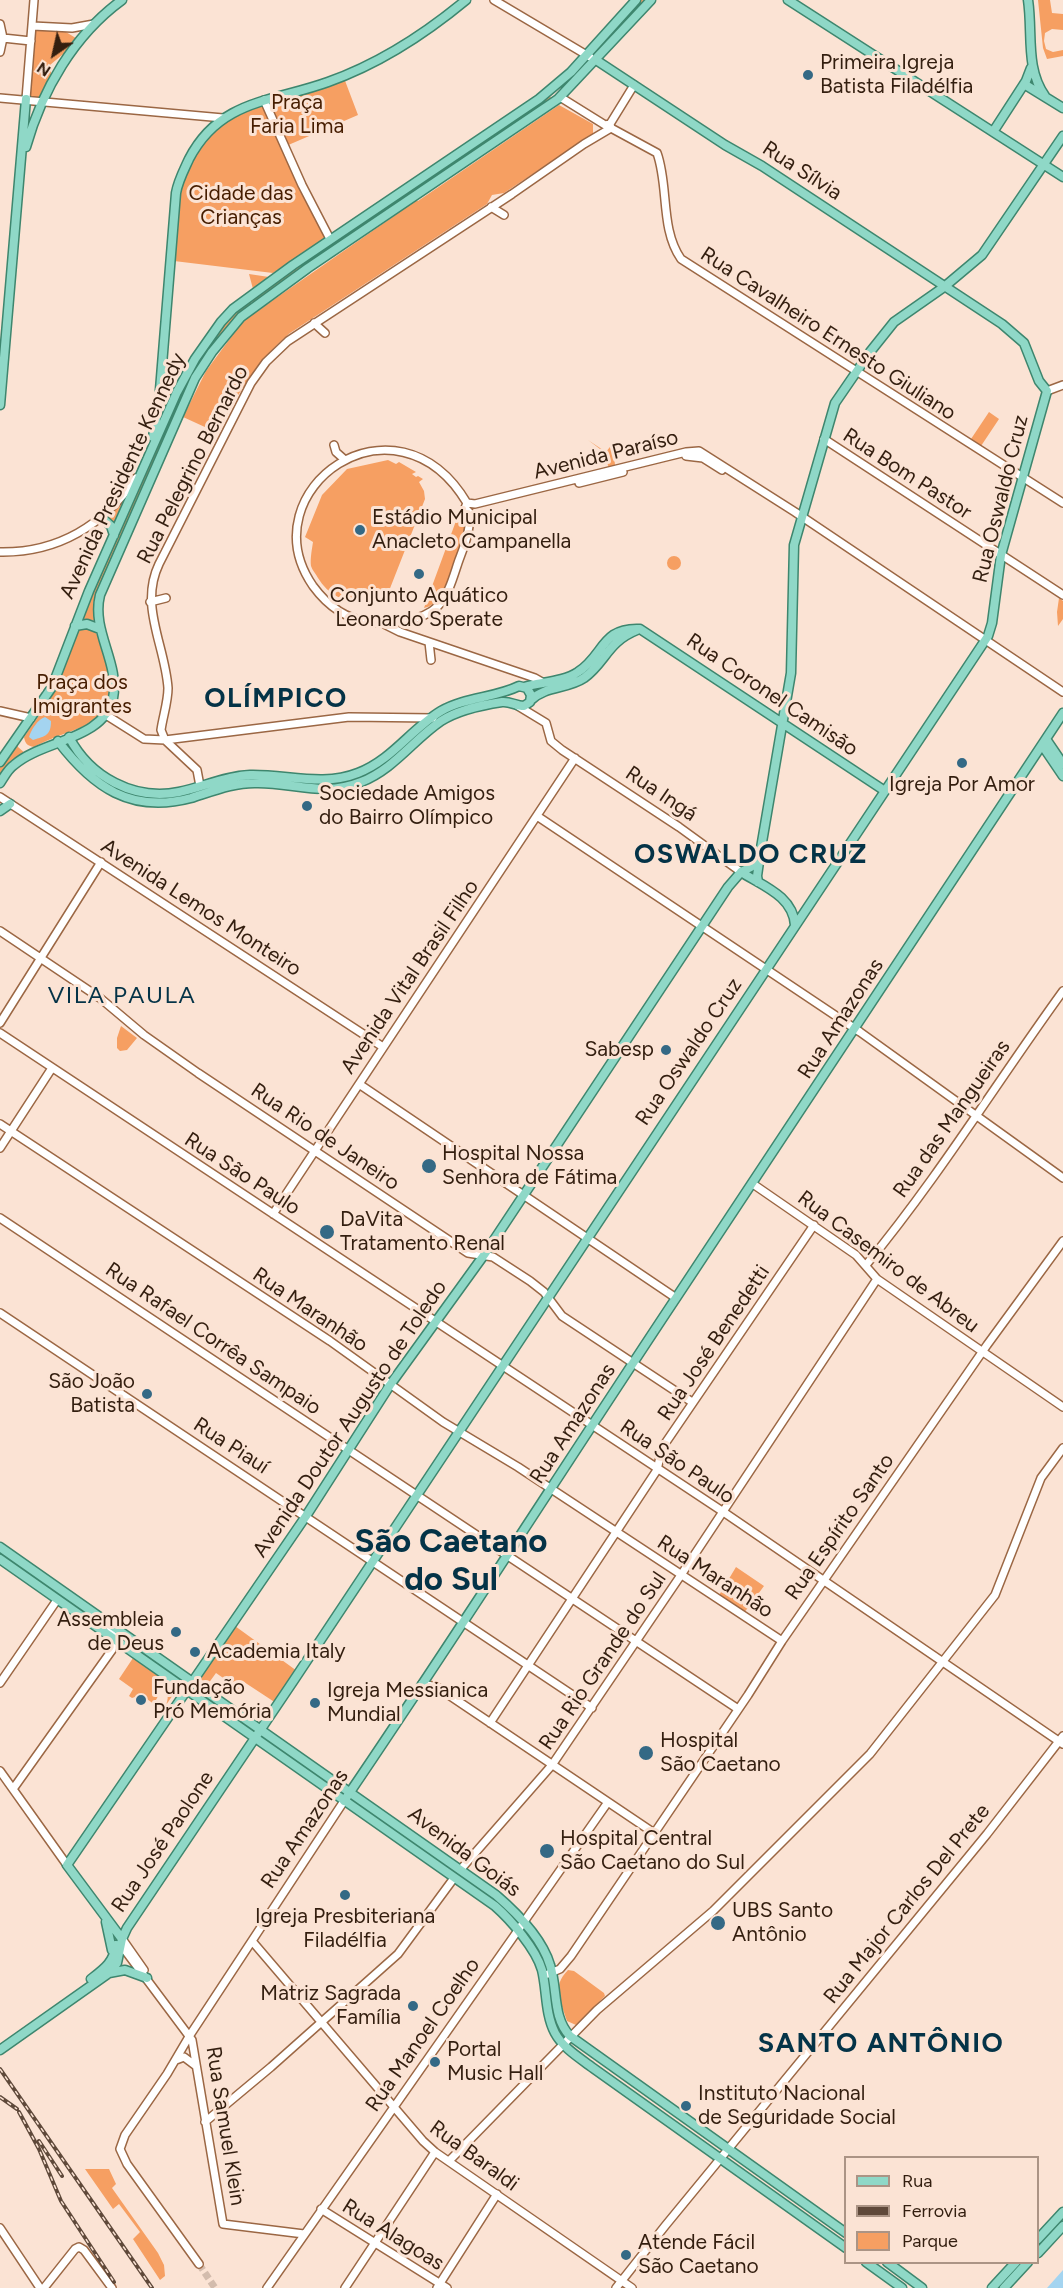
<!DOCTYPE html>
<html>
<head>
<meta charset="utf-8">
<style>
	body { margin:0 }
	#map { position:relative; width:1063px; height:2288px; overflow:hidden; background:#fbe3d4; font-family:Figtree,sans-serif }
	canvas { display:block }
	.legend { position:absolute; left:844px; top:2156px; width:195px; height:108px; box-sizing:border-box; background:#fbe3d4; border:2px solid #ab9485; margin:0; padding:8px 10px; list-style:none; font-size:18px; color:#331e0f }
	.legend li { display:flex; align-items:center; gap:12px; height:30px }
	.legend b { width:30px; border:2px solid #ab9485 }
	.north { position:absolute; left:24px; top:24px; width:60px; height:60px; -webkit-text-stroke:4px #fbe3d4; paint-order:stroke; rotate:214deg; font-size:16px; font-weight:700; line-height:24px; text-align:center; color:#331e0f }
	.north::after { content:''; display:block; margin:auto; width:21px; height:27px; background:#331e0f; clip-path:polygon(50% 0,100% 100%,50% 72%,0 100%) }
</style>
</head>
<body>
<div id="map">
<canvas width="1063" height="2288"></canvas>
<ul class="legend">
<li><b style="height:8px;background:#8fd8c7"></b>Rua</li>
<li><b style="height:8px;background:#5f493a"></b>Ferrovia</li>
<li><b style="height:16px;background:#f69f62"></b>Parque</li>
</ul>
<div class="north">N</div>
</div>
<script>
const ctx = document.querySelector('canvas').getContext('2d');
ctx.lineJoin = 'round';
function paint(path, color) { ctx.fillStyle = color; ctx.fill(path, 'evenodd'); }
function trace(path, color, width, dash) { ctx.strokeStyle = color; ctx.lineWidth = width; ctx.lineCap = dash ? 'butt' : 'round'; ctx.setLineDash(dash || []); ctx.stroke(path); }
function drawText(font, color, halo, rows, align = 'center') {
  ctx.font = font + ' Figtree,sans-serif'; ctx.lineWidth = 6; ctx.setLineDash([]); ctx.textBaseline = 'middle'; ctx.strokeStyle = halo; ctx.fillStyle = color; for (const [text, x, y, turn = 0] of rows) {
    ctx.save(); ctx.translate(x, y); ctx.rotate((+turn || 0) * Math.PI / 180); ctx.textAlign = isNaN(turn) ? turn : align; if (halo) ctx.strokeText(text, 0, 0); ctx.fillText(text, 0, 0); ctx.restore();
  }
}
const green = new Path2D(`
	M 640,0 L 647,0 L 594,55 L 593,54 Z
	M 1038,0 L 1050,0 L 1052,13 L 1063,14 L 1063,30 L 1052,29 L 1045,33 L 1044,41 L 1046,49 L 1053,52 L 1063,50 L 1063,56 L 1047,59 L 1043,48 Z
	M 35,28 L 61,29 L 79,40 L 69,53 L 62,55 L 50,65 L 52,80 L 41,100 L 27,98 Z
	M 344,78 L 358,115 L 286,146 L 264,100 Z
	M 547,97 L 551,97 L 550,100 L 254,303 L 250,299 Z
	M 262,102 L 325,239 L 273,273 L 174,261 L 178,195 L 196,149 L 227,117 Z
	M 559,105 L 593,124 L 593,134 L 504,193 L 492,195 L 487,204 L 290,333 C 255,363 238,393 218,433 L 183,417 L 206,371 L 243,321 L 404,209 L 414,200 L 418,201 Z
	M 249,274 L 269,277 L 253,289 Z
	M 249,300 L 253,305 L 192,380 L 93,603 L 95,620 L 80,620 L 189,371 L 233,312 Z
	M 160,386 L 175,388 L 156,429 Z
	M 989,412 L 999,419 L 981,446 L 971,439 Z
	M 588,440 L 606,452 L 613,443 L 616,445 L 614,452 L 615,466 L 609,469 L 604,452 Z
	M 388,460 L 396,464 L 399,462 L 416,472 L 412,474 L 416,477 L 418,476 L 423,479 L 419,482 L 424,491 L 425,499 L 387,596 C 362,608 333,603 318,578 C 316,574 312,570 311,566 C 310,559 312,549 313,542 L 305,537 L 322,495 L 347,469 Z
	M 128,493 L 114,523 L 106,519 Z
	M 460,510 L 467,528 C 460,549 448,604 424,608 Z
	M667 563a7 7 0 1 1 14 0a7 7 0 1 1-14 0Z
	M 1059,598 L 1063,601 L 1063,619 L 1058,626 L 1057,612 Z
	M 83,627 C 99,630 99,638 103,653 C 106,665 111,677 110,689 C 109,724 76,728 51,739 C 45,741 40,744 34,747 C 27,746 25,743 24,737 L 50,700 L 74,634 Z
	M 17,743 L 18,747 L 26,754 L 10,763 L 0,778 L 0,766 Z
	M 121,1026 L 137,1038 L 127,1050 L 120,1051 L 117,1048 L 117,1038 Z
	M 736,1567 L 764,1586 L 744,1613 L 718,1597 Z
	M 235,1626 L 297,1671 L 276,1703 L 244,1682 L 239,1689 L 216,1673 L 208,1684 L 200,1679 Z
	M 133,1658 L 177,1689 L 166,1705 C 170,1695 167,1689 158,1684 L 153,1691 L 158,1696 L 154,1704 L 141,1695 L 132,1698 L 129,1696 L 133,1689 L 119,1679 Z
	M 568,1970 L 574,1971 L 604,1993 L 605,1996 L 576,2025 L 567,2021 C 561,2001 551,1987 568,1970 Z
	M 85,2169 L 109,2169 L 116,2184 L 112,2188 L 158,2253 L 164,2265 L 165,2276 L 160,2280 L 133,2239 L 140,2232 L 119,2204 L 113,2209 Z`);
const water = new Path2D(`
	M 45,717 L 51,721 C 51,735 46,736 33,740 L 29,737 C 31,730 38,719 45,717 Z
	M 1063,2270 L 1063,2288 L 1047,2288 Z`);
const minorTunnel = new Path2D(`
	M 199,2264 L 215,2288`);
const minor = new Path2D(`
	M 494,0 L 590,57
	M 0,24 L 3,38 L 0,52
	M 33,26 L 72,28 L 94,24
	M 3,38 L 31,41
	M 0,98 L 223,118
	M 26,99 L 34,0
	M 264,100 L 302,185 L 330,239
	M 610,124 L 634,85
	M 611,128 L 657,153 C 669,186 660,229 681,259 L 1063,503
	M 491,207 L 504,215
	M 314,323 L 325,333
	M 1047,391 L 1063,385
	M 824,439 L 1063,595
	M 334,445 L 336,452 L 345,460
	M 686,456 L 703,458 L 722,470
	M 579,483 L 623,472
	M 467,503 C 396,384 247,490 313,586 C 327,605 346,619 369,622 C 390,624 422,622 438,606 C 449,595 454,574 459,560 C 465,544 471,530 469,512 L 465,508 L 467,503 L 475,504 L 686,452 L 699,451 L 795,512 L 1063,692
	M 0,552 C 58,553 104,525 136,478
	M 150,602 L 166,598
	M 384,624 L 400,632 L 535,678 L 542,682
	M 429,642 L 431,660
	M 518,706 L 546,723 L 551,741 L 562,750 L 679,827 L 741,872
	M 0,711 L 31,718
	M 106,715 L 144,739 L 165,740 L 349,717 L 433,718
	M 200,786 L 197,770 L 165,740 L 161,730 C 163,716 168,702 168,688 C 165,645 139,606 159,564 L 251,383 L 266,362 L 288,341 L 512,194 L 584,144 L 611,128 L 610,124 L 605,125 L 560,97
	M 0,797 L 383,1047
	M 537,816 L 860,1032 L 1063,1178
	M 0,931 L 100,998 L 144,1035 L 198,1073 L 468,1253 L 493,1257 L 530,1281 L 544,1292 L 562,1316 L 692,1402
	M 0,1023 L 101,862
	M 0,1033 L 722,1511 L 1063,1744
	M 359,1084 L 676,1298
	M 0,1124 L 330,1341 L 443,1422 L 518,1467 L 782,1641
	M 0,1148 L 52,1068
	M 753,1184 L 856,1255 L 877,1279 L 1063,1407
	M 273,1214 L 575,758
	M 0,1218 L 738,1709
	M 866,1265 C 938,1178 997,1082 1063,991
	M 0,1313 L 592,1708
	M 0,1683 L 57,1600
	M 422,1684 L 437,1687 L 654,1833
	M 490,1723 L 657,1470 L 662,1448 L 814,1225
	M 0,1771 L 67,1865
	M 13,1789 L 112,1650 L 115,1641 L 109,1624
	M 461,1869 L 552,1765 L 681,1575 L 877,1279
	M 123,1940 L 144,1970
	M 252,1941 L 423,2141 L 435,2152 L 632,2288
	M 121,1945 L 192,2040 L 223,2224 L 304,2234
	M 548,1974 L 560,1969 L 571,1956 L 748,1695 L 782,1641 L 987,1345 L 1063,1241
	M 176,2060 L 184,2057 L 196,2066
	M 205,2122 L 271,2067 L 398,1954 L 454,1878
	M 449,2161 L 597,2010 L 713,1911 L 870,1754 L 995,1595 L 1041,1478 L 1063,1448
	M 321,2209 L 447,2288
	M 0,2228 L 40,2288
	M 199,2264 L 127,2164 L 120,2149 L 125,2135 L 167,2074 L 190,2035 L 344,1801
	M 44,2288 L 75,2249 L 79,2247 L 84,2250 L 112,2288
	M 267,2288 L 608,1802
	M 345,2288 L 435,2152
	M 437,2288 L 497,2194
	M 616,2288 L 665,2226 L 987,1834 L 1063,1736`);
const major = new Path2D(`
	M 788,0 L 1063,177
	M 1028,0 C 1033,33 1025,68 1045,96
	M 1024,84 L 1063,108
	M 993,132 L 1026,81 L 1031,68
	M 26,147 C 42,90 74,35 122,0
	M 0,405 L 26,99
	M 153,437 L 159,402 L 176,193 C 178,181 184,170 189,159 C 220,99 273,102 328,82 C 379,64 425,34 466,0
	M 102,518 L 111,526 L 114,535
	M 75,626 L 87,624 L 100,629
	M 524,687 C 541,682 563,682 578,672 C 604,656 601,627 640,629 L 885,791
	M 531,700 C 545,686 568,689 584,678 C 606,662 607,642 637,630
	M 1046,739 L 1063,764
	M 58,741 C 93,787 131,814 191,798 C 213,791 235,782 258,783 C 295,783 324,797 361,782 C 394,769 413,740 441,721 C 458,710 482,705 502,702 C 510,701 516,706 524,706 L 530,702 L 531,695 L 527,688 L 519,686 C 495,698 465,697 441,711 C 411,729 392,760 358,773 C 323,787 286,774 250,775 C 225,776 203,787 179,792 C 134,801 90,777 69,737
	M 1042,745 L 1063,776
	M 0,762 L 52,687 L 89,591 L 177,392 L 195,359 L 221,322 L 233,309 L 293,265 L 539,99 L 571,72 L 636,0
	M 0,783 C 4,777 8,769 14,765 C 42,740 104,740 113,698 C 120,663 91,631 100,595 L 195,378 L 212,352 L 241,317 L 308,268 L 558,99 L 651,0
	M 0,811 L 10,804
	M 741,872 C 763,886 793,896 795,925
	M 758,882 L 757,876 L 761,848 L 791,673 L 794,545 L 835,403 L 870,352 L 894,322 L 944,287 L 982,255 L 1063,136
	M 0,1547 L 496,1895 C 517,1913 542,1938 550,1965 C 558,1989 552,2017 570,2036 L 846,2233
	M 0,1559 L 495,1906 C 511,1920 536,1949 542,1970 C 547,1990 545,2014 555,2033 C 563,2048 580,2058 593,2068 L 846,2248
	M 344,1801 C 457,1635 565,1465 676,1298 C 806,1104 935,909 1063,713
	M 106,1922 L 112,1950
	M 122,1939 L 67,1865 L 306,1516 L 390,1385 L 484,1255 L 728,887 L 741,872 L 751,867 L 761,848
	M 109,1973 L 125,1970 L 147,1978
	M 91,1979 C 104,1969 114,1962 116,1945
	M 0,2050 L 109,1973 L 117,1963 L 122,1939 L 127,1928 L 294,1680 L 988,636 L 992,623 L 1001,555 L 1047,391 L 1039,381 L 1024,343 L 1002,324 L 762,166 L 725,145 L 596,60
	M 1038,2239 L 1063,2212
	M 1038,2253 L 1063,2226
	M 866,2262 L 902,2288
	M 887,2262 L 922,2288
	M 992,2288 L 1016,2262
	M 1004,2288 L 1028,2262`);
const rail = new Path2D(`
	M 0,2069 L 152,2288
	M 0,2097 L 17,2109
	M 19,2112 L 39,2149 L 61,2201 L 114,2282
	M 39,2141 L 62,2176`);
const markers = [
	[808,75,6,"#346985"],
	[360,530,6,"#346985"],
	[419,574,6,"#346985"],
	[962,763,6,"#346985"],
	[307,806,6,"#346985"],
	[666,1050,6,"#346985"],
	[429,1166,8,"#346985"],
	[327,1232,8,"#346985"],
	[147,1394,6,"#346985"],
	[176,1632,6,"#346985"],
	[195,1652,6,"#346985"],
	[141,1700,6,"#346985"],
	[315,1703,6,"#346985"],
	[646,1753,8,"#346985"],
	[547,1851,8,"#346985"],
	[345,1895,6,"#346985"],
	[718,1923,8,"#346985"],
	[413,2006,6,"#346985"],
	[435,2062,6,"#346985"],
	[686,2106,6,"#346985"],
	[626,2255,6,"#346985"]
];
const poiNames = [
	["Primeira Igreja",820,63],
	["Batista Filadélfia",820,87],
	["Estádio Municipal",372,518],
	["Anacleto Campanella",372,542],
	["Conjunto Aquático",419,596,"center"],
	["Leonardo Sperate",419,620,"center"],
	["Igreja Por Amor",962,785,"center"],
	["Sociedade Amigos",319,794],
	["do Bairro Olímpico",319,818],
	["Sabesp",654,1050,"right"],
	["Hospital Nossa",442,1154],
	["Senhora de Fátima",442,1178],
	["DaVita",340,1220],
	["Tratamento Renal",340,1244],
	["São João",135,1382,"right"],
	["Batista",135,1406,"right"],
	["Assembleia",164,1620,"right"],
	["de Deus",164,1644,"right"],
	["Academia Italy",207,1652],
	["Fundação",153,1688],
	["Pró Memória",153,1712],
	["Igreja Messianica",327,1691],
	["Mundial",327,1715],
	["Hospital",660,1741],
	["São Caetano",660,1765],
	["Hospital Central",560,1839],
	["São Caetano do Sul",560,1863],
	["UBS Santo",732,1911],
	["Antônio",732,1935],
	["Igreja Presbiteriana",345,1917,"center"],
	["Filadélfia",345,1941,"center"],
	["Matriz Sagrada",401,1994,"right"],
	["Família",401,2018,"right"],
	["Portal",447,2050],
	["Music Hall",447,2074],
	["Instituto Nacional",698,2094],
	["de Seguridade Social",698,2118],
	["Atende Fácil",638,2243],
	["São Caetano",638,2267]
];
const parkNames = [
	["Praça",297,103],
	["Faria Lima",297,127],
	["Cidade das",241,194],
	["Crianças",241,218],
	["Praça dos",82,683],
	["Imigrantes",82,707]
];
const streetNames = [
	["Rua Sílvia",802,171,33],
	["Rua Cavalheiro Ernesto Giuliano",828,334,33],
	["Avenida Paraíso",606,455,-14],
	["Rua Pelegrino Bernardo",193,465,-63],
	["Rua Bom Pastor",907,474,33],
	["Avenida Presidente Kennedy",123,476,-65],
	["Rua Oswaldo Cruz",1001,499,-76],
	["Rua Coronel Camisão",772,695,34],
	["Rua Ingá",661,794,34],
	["Avenida Lemos Monteiro",201,908,33],
	["Avenida Vital Brasil Filho",410,977,-56],
	["Rua Amazonas",841,1019,-57],
	["Rua Oswaldo Cruz",689,1052,-56],
	["Rua das Mangueiras",952,1119,-55],
	["Rua Rio de Janeiro",325,1137,34],
	["Rua São Paulo",242,1174,33],
	["Rua Casemiro de Abreu",888,1262,37],
	["Rua Maranhão",310,1310,34],
	["Rua Rafael Corrêa Sampaio",213,1339,34],
	["Rua José Benedetti",714,1343,-56],
	["Avenida Doutor Augusto de Toledo",350,1419,-56],
	["Rua Amazonas",573,1424,-57],
	["Rua Piauí",231,1446,33],
	["Rua São Paulo",677,1462,34],
	["Rua Espírito Santo",840,1527,-55],
	["Rua Maranhão",715,1577,33],
	["Rua Rio Grande do Sul",603,1661,-56],
	["Rua Amazonas",305,1829,-56],
	["Rua José Paolone",163,1842,-56],
	["Avenida Goiás",464,1852,37],
	["Rua Major Carlos Del Prete",907,1904,-51],
	["Rua Manoel Coelho",423,2035,-55],
	["Rua Samuel Klein",225,2126,81],
	["Rua Baraldi",474,2156,36],
	["Rua Alagoas",393,2235,32]
];
const quarterNames = [
	["VILA PAULA",122,996]
];
const districtNames = [
	["OLÍMPICO",276,699],
	["OSWALDO CRUZ",751,855],
	["SANTO ANTÔNIO",881,2044]
];
const townNames = [
	["São Caetano",451,1542],
	["do Sul",451,1580]
];
paint(green, '#f69f62');
paint(water, '#a4d4f0');
trace(minorTunnel, '#d3bcad', 7, [7, 3.5]);
trace(minor, '#9b6744', 10);
trace(major, '#3e866e', 11);
trace(minor, '#fff', 7);
trace(major, '#8fd8c7', 8);
trace(rail, '#5f493a', 4);
trace(rail, '#fbe3d4', 1.5, [4.5]);
for (const [x, y, r, color] of markers) { const dot = new Path2D(); dot.arc(x, y, r, 0, 2 * Math.PI); ctx.fillStyle = color; ctx.fill(dot); trace(dot, '#fbe3d4', 2); }
drawText('21px', '#331e0f', '#fbe3d4', poiNames, 'left');
drawText('21px', '#461d00', '#fbe3d4', parkNames);
drawText('21px', '#331e0f', '#fbe3d4', streetNames);
ctx.letterSpacing = '1.5px';
drawText('24px', '#043347', '#fbe3d4', quarterNames);
ctx.letterSpacing = '0px';
ctx.letterSpacing = '1.5px';
drawText('bold 27px', '#043347', '#fbe3d4', districtNames);
ctx.letterSpacing = '0px';
drawText('bold 33px', '#043347', '#fbe3d4', townNames);
</script>
</body>
</html>
